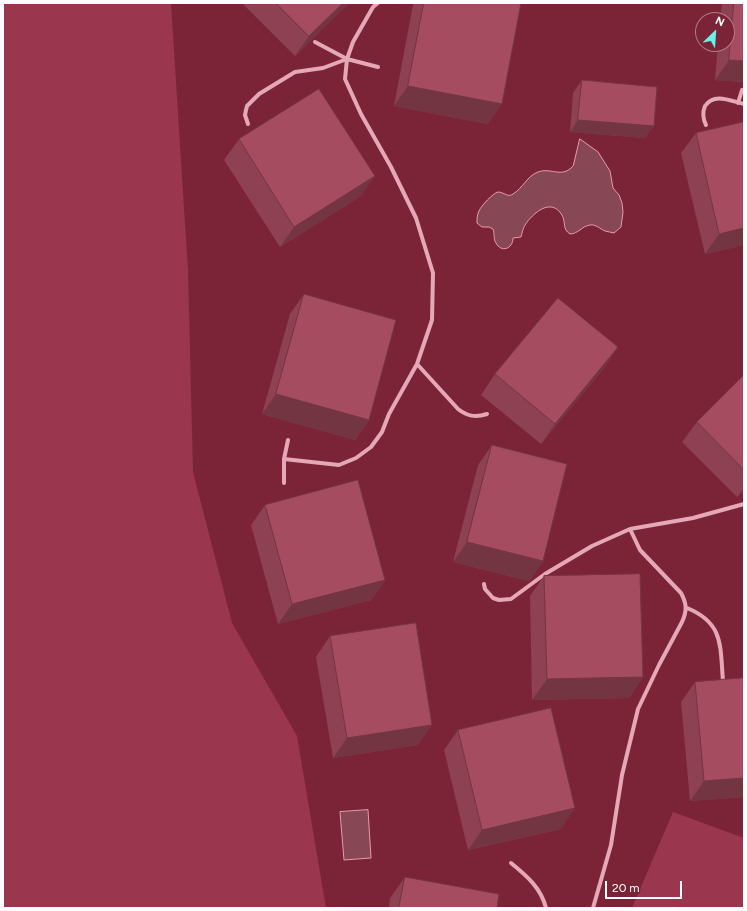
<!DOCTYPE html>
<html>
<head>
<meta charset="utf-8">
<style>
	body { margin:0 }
	#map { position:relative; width:747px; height:911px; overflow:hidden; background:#7c2437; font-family:Figtree,sans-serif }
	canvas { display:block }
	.frame { position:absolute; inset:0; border:4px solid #fff; pointer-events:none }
	.north { position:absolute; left:695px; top:12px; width:40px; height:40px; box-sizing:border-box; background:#7c2437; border:1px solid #b07c87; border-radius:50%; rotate:25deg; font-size:11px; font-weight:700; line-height:16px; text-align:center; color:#fff }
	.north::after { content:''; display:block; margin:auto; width:14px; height:18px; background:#6cefe7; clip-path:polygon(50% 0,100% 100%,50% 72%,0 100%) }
	.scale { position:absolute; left:605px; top:881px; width:77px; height:18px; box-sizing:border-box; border:2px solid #fff; border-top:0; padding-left:5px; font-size:12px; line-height:14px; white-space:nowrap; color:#fff; -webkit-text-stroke:3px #7c2437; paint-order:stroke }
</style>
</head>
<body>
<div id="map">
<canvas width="747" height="911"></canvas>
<div class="frame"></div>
<div class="north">N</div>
<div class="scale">20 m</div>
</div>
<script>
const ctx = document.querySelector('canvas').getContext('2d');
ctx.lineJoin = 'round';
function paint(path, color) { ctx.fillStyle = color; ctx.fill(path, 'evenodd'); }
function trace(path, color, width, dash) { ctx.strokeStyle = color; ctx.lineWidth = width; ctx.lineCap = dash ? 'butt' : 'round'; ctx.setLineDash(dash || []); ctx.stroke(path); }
const green = new Path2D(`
	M 3,3 L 171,3 L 188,271 L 193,472 L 232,623 L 297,736 L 326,908 L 3,908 Z
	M 673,812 L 744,838 L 744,908 L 632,908 Z`);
const water = new Path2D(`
	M 580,139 L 598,152 L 610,171 L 613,188 L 619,195 L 622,203 L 623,212 L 621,227 L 614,233 C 611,232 608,232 605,231 C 600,229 596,224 590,225 C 582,226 578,234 570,234 C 562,229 566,222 562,215 C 551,197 533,213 525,225 C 523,228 522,233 521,237 L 513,238 C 513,249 501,253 496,243 C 493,239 495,234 493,229 L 489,227 L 482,227 L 477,223 C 477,219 477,215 479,211 C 481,206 493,193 498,192 C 504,192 508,198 513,194 C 523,188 527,176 538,172 C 552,167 562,179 573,166 Z
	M 368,810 L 371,858 L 344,860 L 340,812 Z`);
const minor = new Path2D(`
	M 315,42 L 347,59 L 378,67
	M 738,103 L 742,90
	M 248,124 L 245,115 L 246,110 L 247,106 L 259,94 L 295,72 L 323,68 L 347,59
	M 706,125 C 703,119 702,113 705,106 C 714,92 731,101 744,104
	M 417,364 L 458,409 C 467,416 475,418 487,414
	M 284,459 L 339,465 L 356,458 L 371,447 L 382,432 L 389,414 L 417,364 L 432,320 L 433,273 L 416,218 L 391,167 L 361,114 L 345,79 L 347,59 L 353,42 L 373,7 L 378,3
	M 284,483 L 284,459 L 288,440
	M 484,584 L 485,589 L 493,598 L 499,600 L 511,599 L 545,574 L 592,546 L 630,529 L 693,518 L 744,504
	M 687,608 C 724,623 720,646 723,681
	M 511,863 C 527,876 541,888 546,908
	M 593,908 L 611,845 L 622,775 L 638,709 L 659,665 L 682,622 C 687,611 687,604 681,593 L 640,550 L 630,529`);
const wall = new Path2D(`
	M 242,3 L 349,3 L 295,56 Z
	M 414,3 L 521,3 L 488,124 L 394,106 L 413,5 Z
	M 722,3 L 744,3 L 744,82 L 715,80 L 718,44 L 727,44 L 727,20 L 720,20 Z
	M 582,80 L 645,138 L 570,132 L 573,93 Z
	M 744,122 L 744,245 L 705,254 L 681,153 L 696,133 Z
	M 239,139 L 361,196 L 280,247 L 224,160 Z
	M 304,294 L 369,420 L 355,440 L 262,414 L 290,314 Z
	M 618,347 L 604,368 L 541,444 L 481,395 L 495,374 Z
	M 744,375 L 744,491 L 737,497 L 682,442 L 697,422 Z
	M 492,445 L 543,561 L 529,581 L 453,562 L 478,465 Z
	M 265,505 L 385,580 L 371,600 L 278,624 L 251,525 Z
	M 544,576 L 643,677 L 629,698 L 532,700 L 530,596 Z
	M 330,636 L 418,745 L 333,758 L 316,657 Z
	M 744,678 L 744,797 L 690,801 L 681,702 L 695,682 Z
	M 458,730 L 561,829 L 468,850 L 444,750 Z
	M 405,877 L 497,908 L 389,908 L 390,898 Z`);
const shadedWall = new Path2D(`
	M 343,3 L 349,3 L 295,56 L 309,36 Z
	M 729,60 L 744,61 L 744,82 L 715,80 Z
	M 408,86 L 502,104 L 488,124 L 394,106 Z
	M 578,120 L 654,126 L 645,138 L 570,132 Z
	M 375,176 L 361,196 L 280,247 L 294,227 Z
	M 744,228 L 744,245 L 705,254 L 719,234 Z
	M 618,347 L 604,368 L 541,444 L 555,424 Z
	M 276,394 L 369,420 L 355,440 L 262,414 Z
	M 744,488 L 744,491 L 737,497 Z
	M 467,542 L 543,561 L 529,581 L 453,562 Z
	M 385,580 L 371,600 L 278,624 L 292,604 Z
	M 643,677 L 629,698 L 532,700 L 547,679 Z
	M 432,725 L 418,745 L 333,758 L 347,738 Z
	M 744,778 L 744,797 L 690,801 L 704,781 Z
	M 575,808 L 561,829 L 468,850 L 482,830 Z`);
const building = new Path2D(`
	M 276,3 L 343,3 L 309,36 Z
	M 424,3 L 521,3 L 502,104 L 408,86 Z
	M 734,3 L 744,3 L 744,61 L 729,60 Z
	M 582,80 L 657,87 L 654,126 L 578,120 Z
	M 319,89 L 375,176 L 294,227 L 239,139 Z
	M 744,122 L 744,228 L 719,234 L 696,133 Z
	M 304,294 L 396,320 L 369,420 L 276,394 Z
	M 558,298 L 618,347 L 555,424 L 495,374 Z
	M 744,375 L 744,470 L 697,422 Z
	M 492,445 L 567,464 L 543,561 L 467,542 Z
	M 358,480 L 385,580 L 292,604 L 265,505 Z
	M 640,574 L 643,677 L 547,679 L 544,576 Z
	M 416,623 L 432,725 L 347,738 L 330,636 Z
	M 744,678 L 744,778 L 704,781 L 695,682 Z
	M 551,708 L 575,808 L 482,830 L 458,730 Z
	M 405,877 L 499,894 L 497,908 L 399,908 Z`);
paint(green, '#9a374e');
paint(water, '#884754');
trace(water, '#e69cae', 1);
trace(minor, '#e5a8b6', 4);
paint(wall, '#8e4153');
paint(shadedWall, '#743543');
paint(building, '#a54c60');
trace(building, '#743543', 1);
</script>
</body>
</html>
